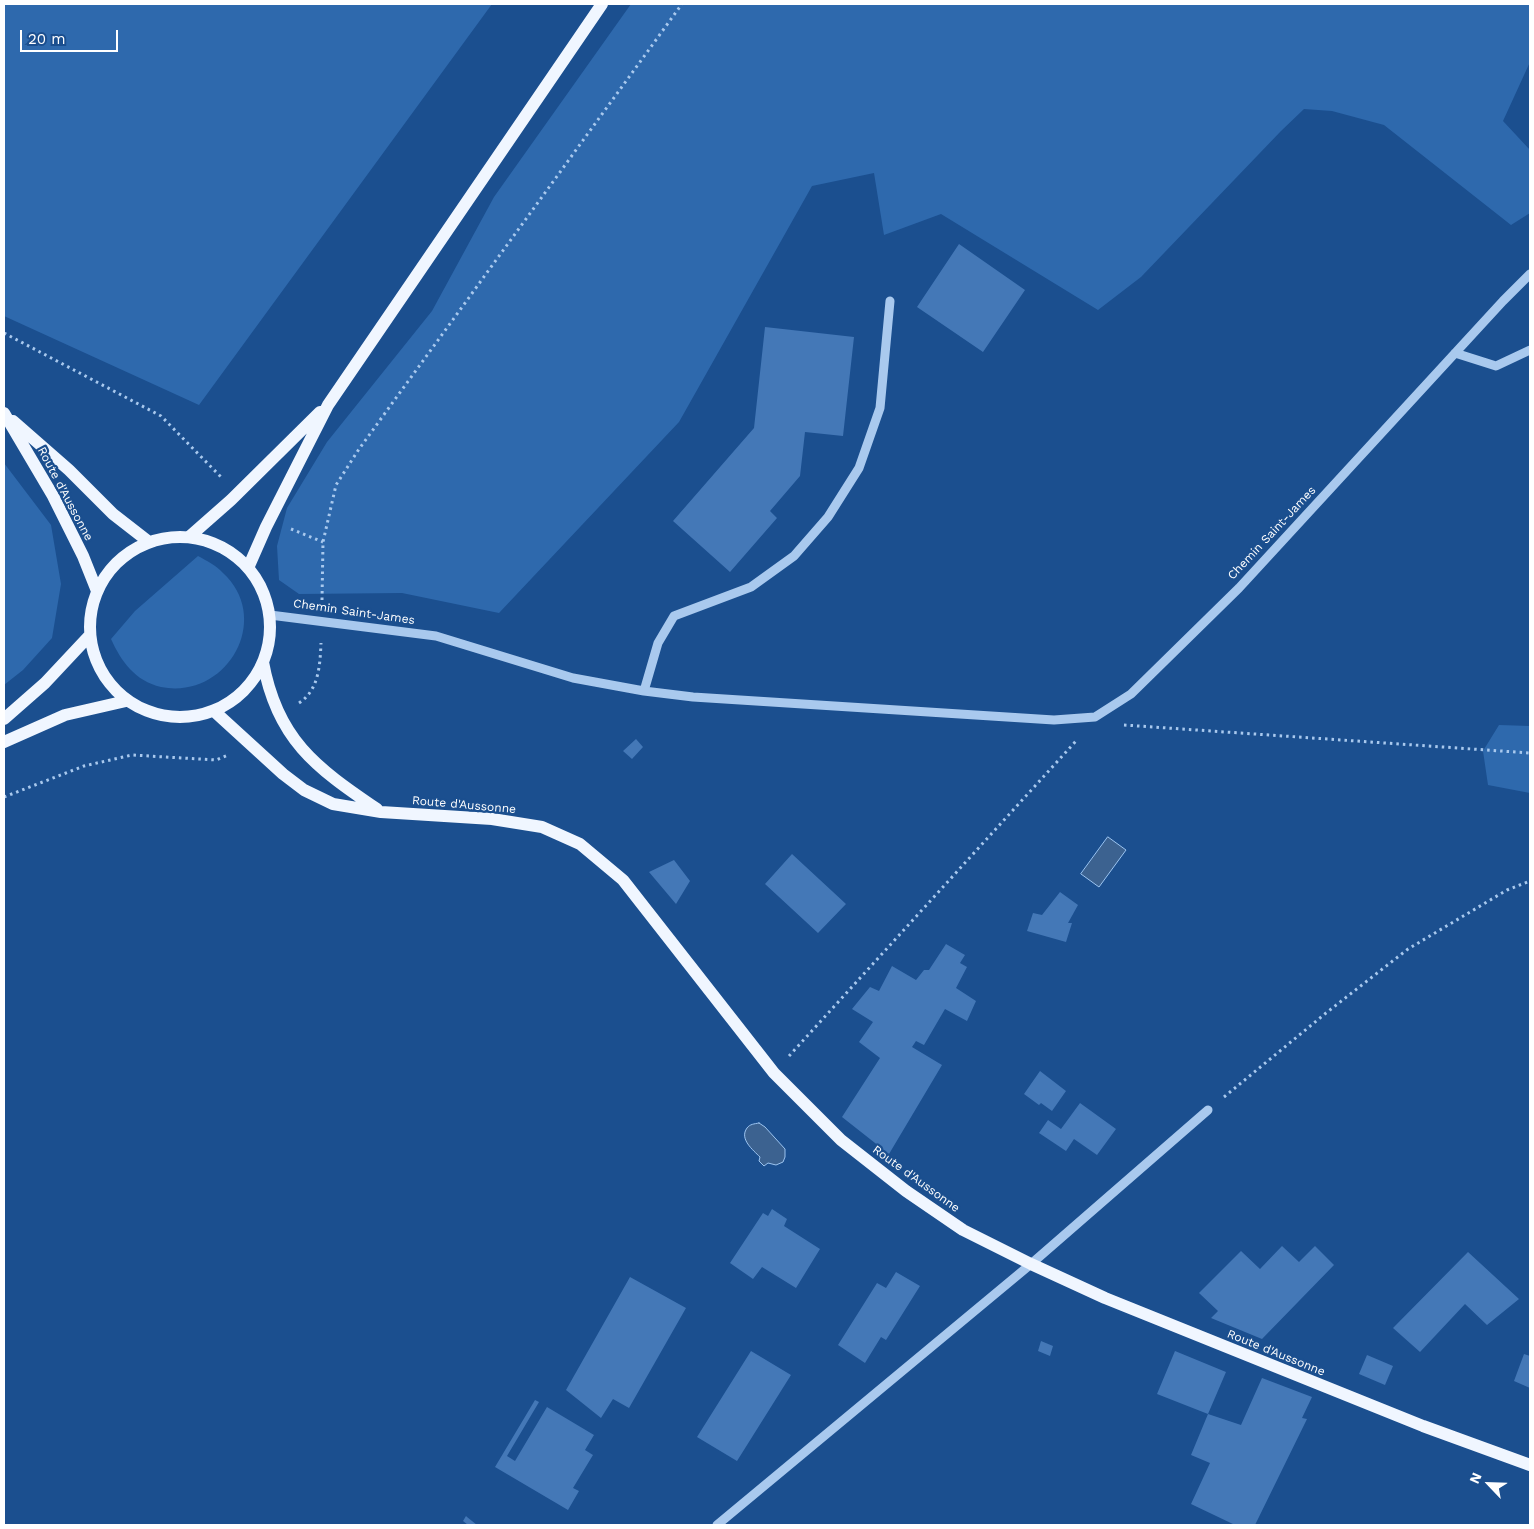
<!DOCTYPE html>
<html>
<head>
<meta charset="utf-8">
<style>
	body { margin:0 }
	#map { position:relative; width:1534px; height:1529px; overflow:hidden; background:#1b4f8f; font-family:"Work Sans",sans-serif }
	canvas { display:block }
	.frame { position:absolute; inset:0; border:5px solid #fff; pointer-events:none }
	.north { position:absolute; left:1464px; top:1459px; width:50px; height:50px; -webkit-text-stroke:4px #1b4f8f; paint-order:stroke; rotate:294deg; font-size:14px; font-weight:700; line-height:20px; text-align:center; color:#fff }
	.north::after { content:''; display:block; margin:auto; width:18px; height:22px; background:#fff; clip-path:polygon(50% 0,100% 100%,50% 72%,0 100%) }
	.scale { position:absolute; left:20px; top:30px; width:98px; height:22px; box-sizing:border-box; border:2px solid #fff; border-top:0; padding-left:6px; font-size:15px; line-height:18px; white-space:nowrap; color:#fff; -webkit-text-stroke:4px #1b4f8f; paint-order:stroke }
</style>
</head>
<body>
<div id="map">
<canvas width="1534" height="1529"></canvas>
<div class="frame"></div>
<div class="north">N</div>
<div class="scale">20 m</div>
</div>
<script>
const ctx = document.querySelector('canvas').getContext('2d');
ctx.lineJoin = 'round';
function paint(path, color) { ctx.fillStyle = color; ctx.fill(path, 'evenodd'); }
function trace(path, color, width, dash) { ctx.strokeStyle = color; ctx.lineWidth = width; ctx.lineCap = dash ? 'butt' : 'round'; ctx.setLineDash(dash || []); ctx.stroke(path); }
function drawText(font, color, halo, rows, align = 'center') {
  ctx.font = font + ' "Work Sans",sans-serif'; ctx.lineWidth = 4.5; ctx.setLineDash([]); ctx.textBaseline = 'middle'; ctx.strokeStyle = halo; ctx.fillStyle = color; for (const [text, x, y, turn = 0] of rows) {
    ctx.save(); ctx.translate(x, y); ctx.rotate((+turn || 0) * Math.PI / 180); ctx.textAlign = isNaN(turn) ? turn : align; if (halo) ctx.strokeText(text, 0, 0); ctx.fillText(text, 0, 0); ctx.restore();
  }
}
const green = new Path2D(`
	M 4,4 L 492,4 L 199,405 L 4,316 Z
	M 631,4 L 1530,4 L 1530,62 L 1503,121 L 1530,150 L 1530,213 L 1511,225 L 1384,125 L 1332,111 L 1304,109 L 1281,131 L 1141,277 L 1098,310 L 941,214 L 884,235 L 874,173 L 812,186 L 679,422 L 499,613 L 402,593 L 299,594 L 279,580 L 277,546 L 287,508 L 327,442 L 432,311 L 494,197 Z
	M 4,463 L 51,525 L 61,584 L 52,638 L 23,670 L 4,685 Z
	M 198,556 C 207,561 216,565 223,573 C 273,619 227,700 161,687 C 135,681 121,661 111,639 L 135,611 Z
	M 1499,725 L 1530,726 L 1530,793 L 1488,785 L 1483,751 Z`);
const water = new Path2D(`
	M 1108,837 L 1126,850 L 1099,887 L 1081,874 Z
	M 759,1123 L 765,1127 L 785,1149 L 785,1157 L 783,1162 L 776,1165 L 768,1163 L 764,1166 L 759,1161 L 760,1157 C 753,1150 739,1139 747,1128 C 750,1124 754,1124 759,1123 Z`);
const building = new Path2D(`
	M 959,244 L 1025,290 L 983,352 L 917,307 Z
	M 765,327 L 854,337 L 843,436 L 805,432 L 800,476 L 770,511 L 777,518 L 730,572 L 673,521 L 754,428 Z
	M 636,739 L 643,747 L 632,759 L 623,751 Z
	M 792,854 L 846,904 L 818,933 L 765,884 Z
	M 674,860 L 690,881 L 676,904 L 649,872 Z
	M 1060,892 L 1078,905 L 1068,923 L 1072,923 L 1066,942 L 1027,931 L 1033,913 L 1042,915 Z
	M 946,944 L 965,955 L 960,963 L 967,967 L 956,988 L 976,1001 L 967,1021 L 945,1009 L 924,1045 L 916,1041 L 912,1047 L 942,1065 L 889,1154 L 842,1117 L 880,1058 L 859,1042 L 873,1022 L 852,1009 L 870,987 L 879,991 L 892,966 L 916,980 L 924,970 L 929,970 Z
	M 1040,1071 L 1066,1091 L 1052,1111 L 1041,1103 L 1039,1105 L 1024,1094 Z
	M 1080,1103 L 1116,1129 L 1097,1155 L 1074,1139 L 1066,1151 L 1039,1133 L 1048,1120 L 1061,1129 Z
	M 772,1209 L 787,1219 L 784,1226 L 820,1249 L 796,1288 L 762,1267 L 753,1279 L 730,1263 L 763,1213 L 768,1216 Z
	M 1282,1246 L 1299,1262 L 1315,1246 L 1334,1265 L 1262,1339 L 1211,1318 L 1218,1311 L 1199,1293 L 1241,1251 L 1260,1269 Z
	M 1468,1252 L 1519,1299 L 1487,1325 L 1465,1304 L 1420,1352 L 1393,1328 Z
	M 896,1272 L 920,1286 L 886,1340 L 881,1337 L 865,1363 L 838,1345 L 877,1283 L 886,1288 Z
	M 630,1277 L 686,1308 L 629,1408 L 613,1399 L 601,1418 L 566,1390 Z
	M 1041,1341 L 1053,1346 L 1050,1356 L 1038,1351 Z
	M 751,1351 L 791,1375 L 737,1461 L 697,1437 Z
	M 1175,1351 L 1226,1372 L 1208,1414 L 1157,1394 Z
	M 1524,1354 L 1530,1356 L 1530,1388 L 1514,1381 Z
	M 1367,1355 L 1393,1366 L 1385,1385 L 1359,1374 Z
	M 1262,1378 L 1312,1397 L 1302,1418 L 1307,1419 L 1255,1525 L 1235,1525 L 1191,1504 L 1210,1463 L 1191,1455 L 1208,1414 L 1241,1425 Z
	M 535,1400 L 539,1402 L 507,1456 L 515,1461 L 547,1407 L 594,1435 L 585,1450 L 593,1455 L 573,1488 L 579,1491 L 568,1510 L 495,1467 Z
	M 466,1516 L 467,1517 L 477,1525 L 468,1525 L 463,1521 Z`);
const path = new Path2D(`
	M 4,333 L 161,416 L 222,478
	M 291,529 L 323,542
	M 322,600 L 323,542 L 336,485 L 359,449 L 682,4
	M 299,703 C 319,690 320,665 321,643
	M 1124,725 L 1530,753
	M 4,797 L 84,766 L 132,755 L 216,760 L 228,755
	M 789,1056 L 1076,741
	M 1224,1097 L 1326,1013 L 1408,949 L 1507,890 L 1530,881`);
const minor = new Path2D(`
	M 1455,353 L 1496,366 L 1530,350
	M 270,615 L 436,636 L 573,678 L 644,691 L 693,697 L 1054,720 L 1095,717 L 1131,694 L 1239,588 L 1503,301 L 1530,274
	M 644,691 L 658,643 L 674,616 L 751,587 L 794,556 L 828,517 L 859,468 L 880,408 L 890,301
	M 717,1525 L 1031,1264 L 1208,1110`);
const major = new Path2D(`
	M 4,413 L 53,496 L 83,556 L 97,591
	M 13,421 L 69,470 L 113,514 L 149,542
	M 189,537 L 231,500 L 320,412
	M90 627a90 90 0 1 1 180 0a90 90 0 1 1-180 0Z
	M 248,568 L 266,527 L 328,405 L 602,4
	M 263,662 C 277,739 315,767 377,809
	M 214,711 L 283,774 L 304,790 L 333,804 L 381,812 L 492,819 L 542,827 L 580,844 L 623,880 L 774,1073 L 841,1140 L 906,1191 L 963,1230 L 1031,1264 L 1105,1298 L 1423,1426 L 1530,1465
	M 4,719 L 45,683 L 90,635
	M 4,742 L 65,715 L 126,701`);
const streetNames = [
	["Route d'Aussonne",65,494,62],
	["Chemin Saint-James",1272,533,-47],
	["Chemin Saint-James",354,612,8],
	["Route d'Aussonne",464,805,5],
	["Route d'Aussonne",916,1179,36],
	["Route d'Aussonne",1276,1353,22]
];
paint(green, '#2e69ad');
paint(water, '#3c6290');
trace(water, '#9cc4f0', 1);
paint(building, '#4478b7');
trace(path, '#a9c9ee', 3, [2.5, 4]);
trace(minor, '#a9c9ee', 9);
trace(major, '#f0f6ff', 12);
drawText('12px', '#fff', '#1b4f8f', streetNames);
</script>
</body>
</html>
